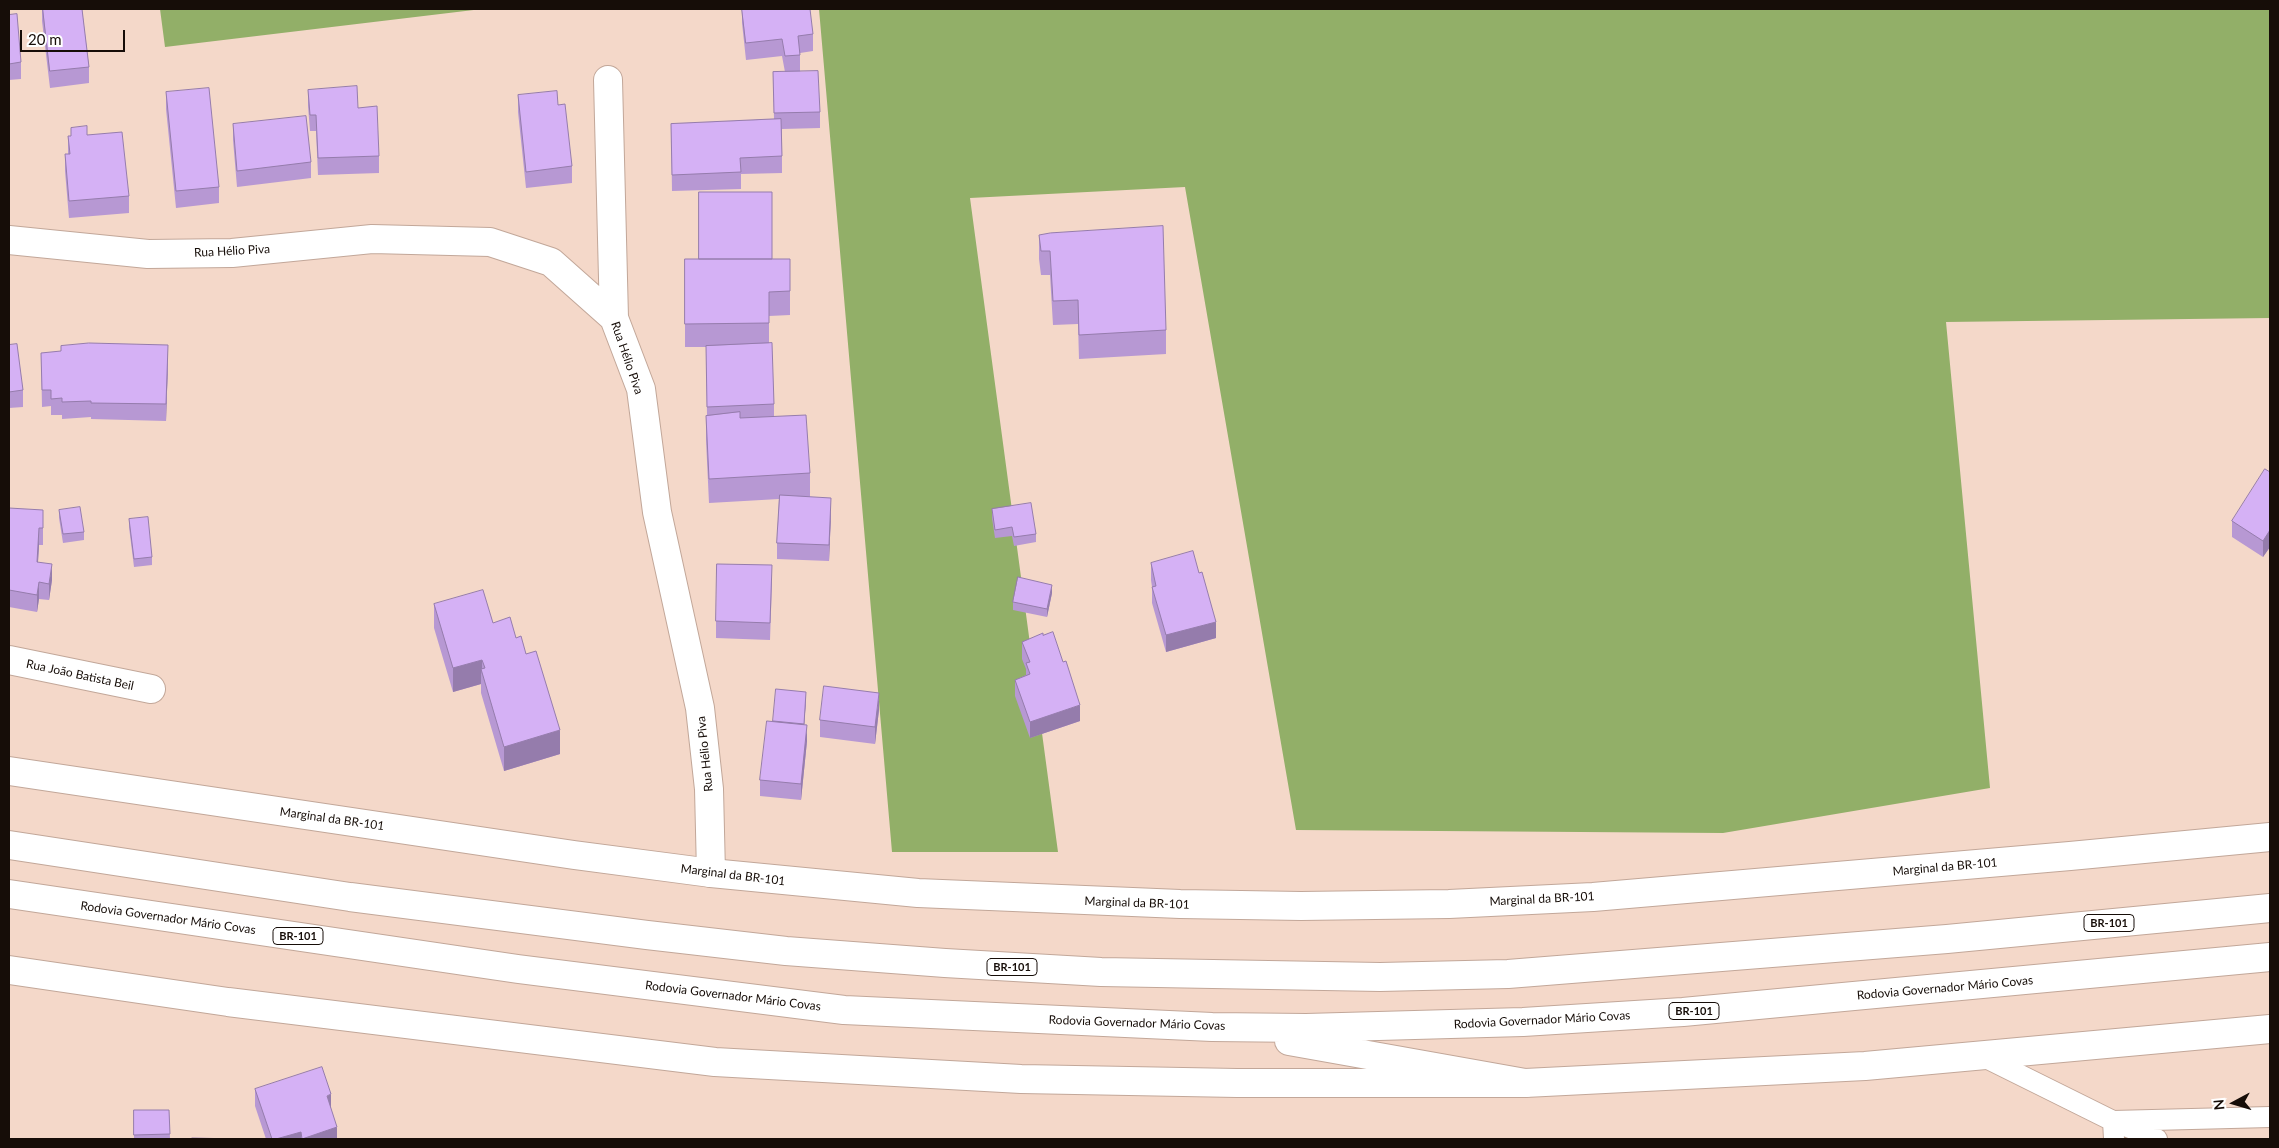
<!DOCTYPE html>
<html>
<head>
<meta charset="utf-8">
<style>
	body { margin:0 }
	#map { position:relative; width:2279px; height:1148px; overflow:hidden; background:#f4d8c9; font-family:Lato,sans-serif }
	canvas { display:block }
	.frame { position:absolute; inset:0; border:10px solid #160d08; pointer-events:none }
	.north { position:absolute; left:2209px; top:1078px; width:50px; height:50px; -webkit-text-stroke:4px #fff; paint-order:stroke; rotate:264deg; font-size:14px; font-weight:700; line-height:20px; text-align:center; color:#160d08 }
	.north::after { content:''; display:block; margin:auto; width:18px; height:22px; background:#160d08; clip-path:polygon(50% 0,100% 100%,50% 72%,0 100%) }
	.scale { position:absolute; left:20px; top:30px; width:105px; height:22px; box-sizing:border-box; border:2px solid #160d08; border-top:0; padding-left:6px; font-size:15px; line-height:18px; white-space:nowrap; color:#160d08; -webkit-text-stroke:4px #fff; paint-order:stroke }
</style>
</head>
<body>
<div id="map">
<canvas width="2279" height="1148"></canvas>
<div class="frame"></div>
<div class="north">N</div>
<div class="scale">20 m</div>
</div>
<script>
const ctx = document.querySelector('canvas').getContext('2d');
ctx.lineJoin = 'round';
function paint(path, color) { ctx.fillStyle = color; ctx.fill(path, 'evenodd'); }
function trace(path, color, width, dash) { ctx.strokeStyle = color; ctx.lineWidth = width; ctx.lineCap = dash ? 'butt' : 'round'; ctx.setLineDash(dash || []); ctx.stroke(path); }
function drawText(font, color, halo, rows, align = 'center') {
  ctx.font = font + ' Lato,sans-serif'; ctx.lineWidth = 5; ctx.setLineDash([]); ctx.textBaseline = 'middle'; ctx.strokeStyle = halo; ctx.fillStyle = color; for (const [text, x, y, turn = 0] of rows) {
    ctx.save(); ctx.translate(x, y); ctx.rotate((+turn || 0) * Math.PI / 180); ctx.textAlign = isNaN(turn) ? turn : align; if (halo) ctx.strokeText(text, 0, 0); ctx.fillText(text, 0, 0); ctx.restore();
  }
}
const forest = new Path2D(`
	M 160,9 L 482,9 L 165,47 Z
	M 819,9 L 2270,9 L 2270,318 L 1946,322 L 1990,788 L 1723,833 L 1296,830 L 1185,187 L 970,198 L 1058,852 L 892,852 Z`);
const service = new Path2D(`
	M 1980,1055 L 2113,1121 L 2270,1117
	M 2114,1139 L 2113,1121 L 2157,1139`);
const minor = new Path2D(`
	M 608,80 L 614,318
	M 9,240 L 148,254 L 232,253 L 372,239 L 490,242 L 551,262 L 614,318 L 641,389 L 657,512 L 700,708 L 709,789 L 711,873
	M 9,660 L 151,689`);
const secondary = new Path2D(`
	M 9,771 L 574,855 L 711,873 L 918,893 L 1180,904 L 1301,906 L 1449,904 L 1593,897 L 2070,856 L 2270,837
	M 9,970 L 228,1002 L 715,1062 L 1021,1079 L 1237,1083 L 1525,1083 L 1865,1066 L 2270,1029`);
const motorway = new Path2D(`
	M 9,845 L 350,897 L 647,935 L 786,951 L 945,963 L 1101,972 L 1380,977 L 1508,974 L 1947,939 L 2270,908
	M 9,894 L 518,969 L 844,1010 L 1212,1027 L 1306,1028 L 1523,1022 L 1683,1012 L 2270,957
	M 1289,1041 L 1525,1083`);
const wall = new Path2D(`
	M 42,9 L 82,9 L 89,67 L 89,83 L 50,88 L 42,21 Z
	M 742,9 L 813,34 L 813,51 L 800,53 L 800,71 L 820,112 L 820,128 L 782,129 L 782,173 L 741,174 L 741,189 L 672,191 L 671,124 L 774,119 L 773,72 L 785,72 L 782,56 L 746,60 L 742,23 Z
	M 9,15 L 21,62 L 21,79 L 9,80 Z
	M 308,90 L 358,108 L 379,156 L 379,173 L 318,175 L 316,131 L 310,131 L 308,106 Z
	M 166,92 L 219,187 L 219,203 L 176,208 L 166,109 Z
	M 518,95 L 558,105 L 572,166 L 572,183 L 526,188 L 518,112 Z
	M 233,124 L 311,162 L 311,178 L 237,187 L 233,140 Z
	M 87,135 L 129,196 L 129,213 L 69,218 L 65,171 L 65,154 L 68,154 L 68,136 Z
	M 1039,235 L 1166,330 L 1166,354 L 1079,359 L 1078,324 L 1053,325 L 1050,275 L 1041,275 L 1039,259 Z
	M 685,259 L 772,259 L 790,291 L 790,315 L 769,316 L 769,344 L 774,404 L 774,416 L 810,473 L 810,497 L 831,514 L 829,561 L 777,559 L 777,543 L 779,499 L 709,503 L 706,440 L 706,416 L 707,416 L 706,347 L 685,347 Z
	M 9,345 L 23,390 L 23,407 L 9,408 Z
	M 41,353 L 168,362 L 166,421 L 91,419 L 91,417 L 62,419 L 62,415 L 51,415 L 51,406 L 42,407 Z
	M 2270,472 L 2270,547 L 2263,557 L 2232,537 L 2232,521 Z
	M 992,509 L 1036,534 L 1036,542 L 1014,546 L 1012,536 L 995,538 L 992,518 Z
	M 43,510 L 43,545 L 39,545 L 38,562 L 52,580 L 49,600 L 39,599 L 37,612 L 9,607 L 9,516 Z
	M 59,510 L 84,532 L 84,540 L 63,543 L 59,518 Z
	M 129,519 L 152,557 L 152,565 L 134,567 L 129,527 Z
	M 1151,563 L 1199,573 L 1216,638 L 1166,652 L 1152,603 L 1152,587 L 1151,580 Z
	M 772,582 L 770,640 L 716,638 L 716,621 Z
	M 1052,593 L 1047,617 L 1013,610 L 1013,602 Z
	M 434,604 L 493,623 L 516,638 L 526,654 L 560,754 L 504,771 L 481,693 L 481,684 L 453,692 L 434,628 Z
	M 1022,642 L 1080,721 L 1030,738 L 1015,696 L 1015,680 L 1026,675 L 1026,669 L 1022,659 Z
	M 806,700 L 804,725 L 807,741 L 801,800 L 760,796 L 760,780 L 773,721 Z
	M 879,710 L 875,744 L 820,737 L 820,720 Z
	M 255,1089 L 331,1110 L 337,1139 L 266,1139 L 255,1106 Z
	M 134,1110 L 169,1110 L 170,1139 L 134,1139 Z`);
const shadedWall = new Path2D(`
	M 168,345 L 168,362 L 166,421 L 166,404 Z
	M 831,498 L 831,514 L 829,561 L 829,545 Z
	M 39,528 L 39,545 L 37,578 L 37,562 Z
	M 2270,530 L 2270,547 L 2263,557 L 2263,541 Z
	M 52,564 L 52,580 L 49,600 L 49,584 Z
	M 39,582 L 39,599 L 37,612 L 37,595 Z
	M 1052,585 L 1052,593 L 1047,617 L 1047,609 Z
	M 1216,622 L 1216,638 L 1166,652 L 1166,635 Z
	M 482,660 L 482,674 L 481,669 L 481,684 L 453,692 L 453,668 Z
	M 806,692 L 806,700 L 803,741 L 803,732 Z
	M 879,693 L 879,710 L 875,744 L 875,727 Z
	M 1080,705 L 1080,721 L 1030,738 L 1030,722 Z
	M 807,725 L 807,741 L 801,800 L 801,784 Z
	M 560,730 L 560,754 L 504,771 L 504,747 Z
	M 331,1094 L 331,1111 L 327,1096 Z
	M 337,1127 L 337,1139 L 302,1139 Z
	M 301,1132 L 301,1139 L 276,1139 Z`);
const building = new Path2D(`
	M 43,9 L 82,9 L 89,67 L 50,71 Z
	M 742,9 L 810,9 L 813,34 L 798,36 L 800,55 L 785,56 L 782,39 L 746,43 Z
	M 17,14 L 21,62 L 9,64 L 9,15 Z
	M 818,71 L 820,112 L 774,113 L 773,72 Z
	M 357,86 L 358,108 L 377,106 L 379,156 L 318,158 L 316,115 L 310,115 L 308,90 Z
	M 209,88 L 219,187 L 176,191 L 166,92 Z
	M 557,91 L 558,105 L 565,104 L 572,166 L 526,172 L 518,95 Z
	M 306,116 L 311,162 L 237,171 L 233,124 Z
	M 781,119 L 782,156 L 740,158 L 741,172 L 672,175 L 671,124 Z
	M 87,126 L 87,135 L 122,132 L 129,196 L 69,201 L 65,154 L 70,154 L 68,136 L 71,136 L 71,128 Z
	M 699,192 L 772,192 L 772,259 L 699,259 Z
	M 1163,226 L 1166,330 L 1079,335 L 1078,300 L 1053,301 L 1050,251 L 1041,251 L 1039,235 L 1050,233 Z
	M 685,259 L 790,259 L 790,291 L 769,292 L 769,323 L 685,324 Z
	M 89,343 L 168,345 L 166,404 L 91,403 L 91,401 L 62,402 L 62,398 L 51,399 L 51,390 L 42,390 L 41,353 L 61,351 L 61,346 Z
	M 772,343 L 774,404 L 707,407 L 706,346 Z
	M 17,344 L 23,390 L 9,392 L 9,345 Z
	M 740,412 L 740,418 L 806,415 L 810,473 L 709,479 L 706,416 Z
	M 2265,469 L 2270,472 L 2270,530 L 2263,541 L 2232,521 Z
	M 780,495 L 831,498 L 829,545 L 777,543 Z
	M 1031,503 L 1036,534 L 1014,537 L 1012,527 L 995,530 L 992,509 Z
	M 80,507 L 84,532 L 63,534 L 59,510 Z
	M 9,508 L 43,510 L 43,528 L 39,528 L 37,562 L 52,564 L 49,584 L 39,582 L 37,595 L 9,590 Z
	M 148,517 L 152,557 L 134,559 L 129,519 Z
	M 1193,551 L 1199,573 L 1202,572 L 1216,622 L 1166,635 L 1152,587 L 1156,586 L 1151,563 Z
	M 717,564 L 772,565 L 770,623 L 716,621 Z
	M 1018,577 L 1052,585 L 1047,609 L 1013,602 Z
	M 483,590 L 493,623 L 510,617 L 516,638 L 521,636 L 526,654 L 536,651 L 560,730 L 504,747 L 481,669 L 485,668 L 482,660 L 453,668 L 434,604 Z
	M 1053,632 L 1063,662 L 1066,661 L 1080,705 L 1030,722 L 1015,680 L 1030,674 L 1026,663 L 1030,662 L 1022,642 L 1043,633 L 1043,635 Z
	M 824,686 L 879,693 L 875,727 L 820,720 Z
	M 776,689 L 806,692 L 804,724 L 773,721 Z
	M 767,721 L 807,725 L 801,784 L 760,780 Z
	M 322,1067 L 331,1094 L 327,1096 L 337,1127 L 302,1139 L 301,1132 L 276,1139 L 272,1139 L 255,1089 Z
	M 134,1110 L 169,1110 L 170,1134 L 134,1135 Z
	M 192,1138 L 236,1139 L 192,1139 Z`);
const shields = [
	[2109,923,50],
	[298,936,50],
	[1012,967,50],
	[1694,1011,50]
];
const shieldNames = [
	["BR-101",2109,923],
	["BR-101",298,936],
	["BR-101",1012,967],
	["BR-101",1694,1011]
];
const streetNames = [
	["Rua Hélio Piva",232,251,-3],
	["Rua Hélio Piva",627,358,71],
	["Rua João Batista Beil",80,675,12],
	["Rua Hélio Piva",705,754,-96],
	["Marginal da BR-101",332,819,8],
	["Marginal da BR-101",1945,867,-5],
	["Marginal da BR-101",733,875,7],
	["Marginal da BR-101",1542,899,-3],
	["Marginal da BR-101",1137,903,2],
	["Rodovia Governador Mário Covas",168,918,8],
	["Rodovia Governador Mário Covas",1945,988,-5],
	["Rodovia Governador Mário Covas",733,996,7],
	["Rodovia Governador Mário Covas",1542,1020,-3],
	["Rodovia Governador Mário Covas",1137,1023,2]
];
paint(forest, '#92af68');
trace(service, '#c2a799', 22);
trace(minor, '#c2a799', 30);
trace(secondary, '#c2a799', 30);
trace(motorway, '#c2a799', 30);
trace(service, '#fff', 20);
trace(minor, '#fff', 28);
trace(secondary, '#fff', 28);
trace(motorway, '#fff', 28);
paint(wall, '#b798d3');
paint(shadedWall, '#957cac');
paint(building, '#d5b1f5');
trace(building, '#957cac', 1);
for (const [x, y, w] of shields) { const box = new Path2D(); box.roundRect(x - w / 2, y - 8.5, w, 17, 4); ctx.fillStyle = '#fff'; ctx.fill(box); trace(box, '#160d08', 1); }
drawText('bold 11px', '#160d08', null, shieldNames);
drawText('12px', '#160d08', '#fff', streetNames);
</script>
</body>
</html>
